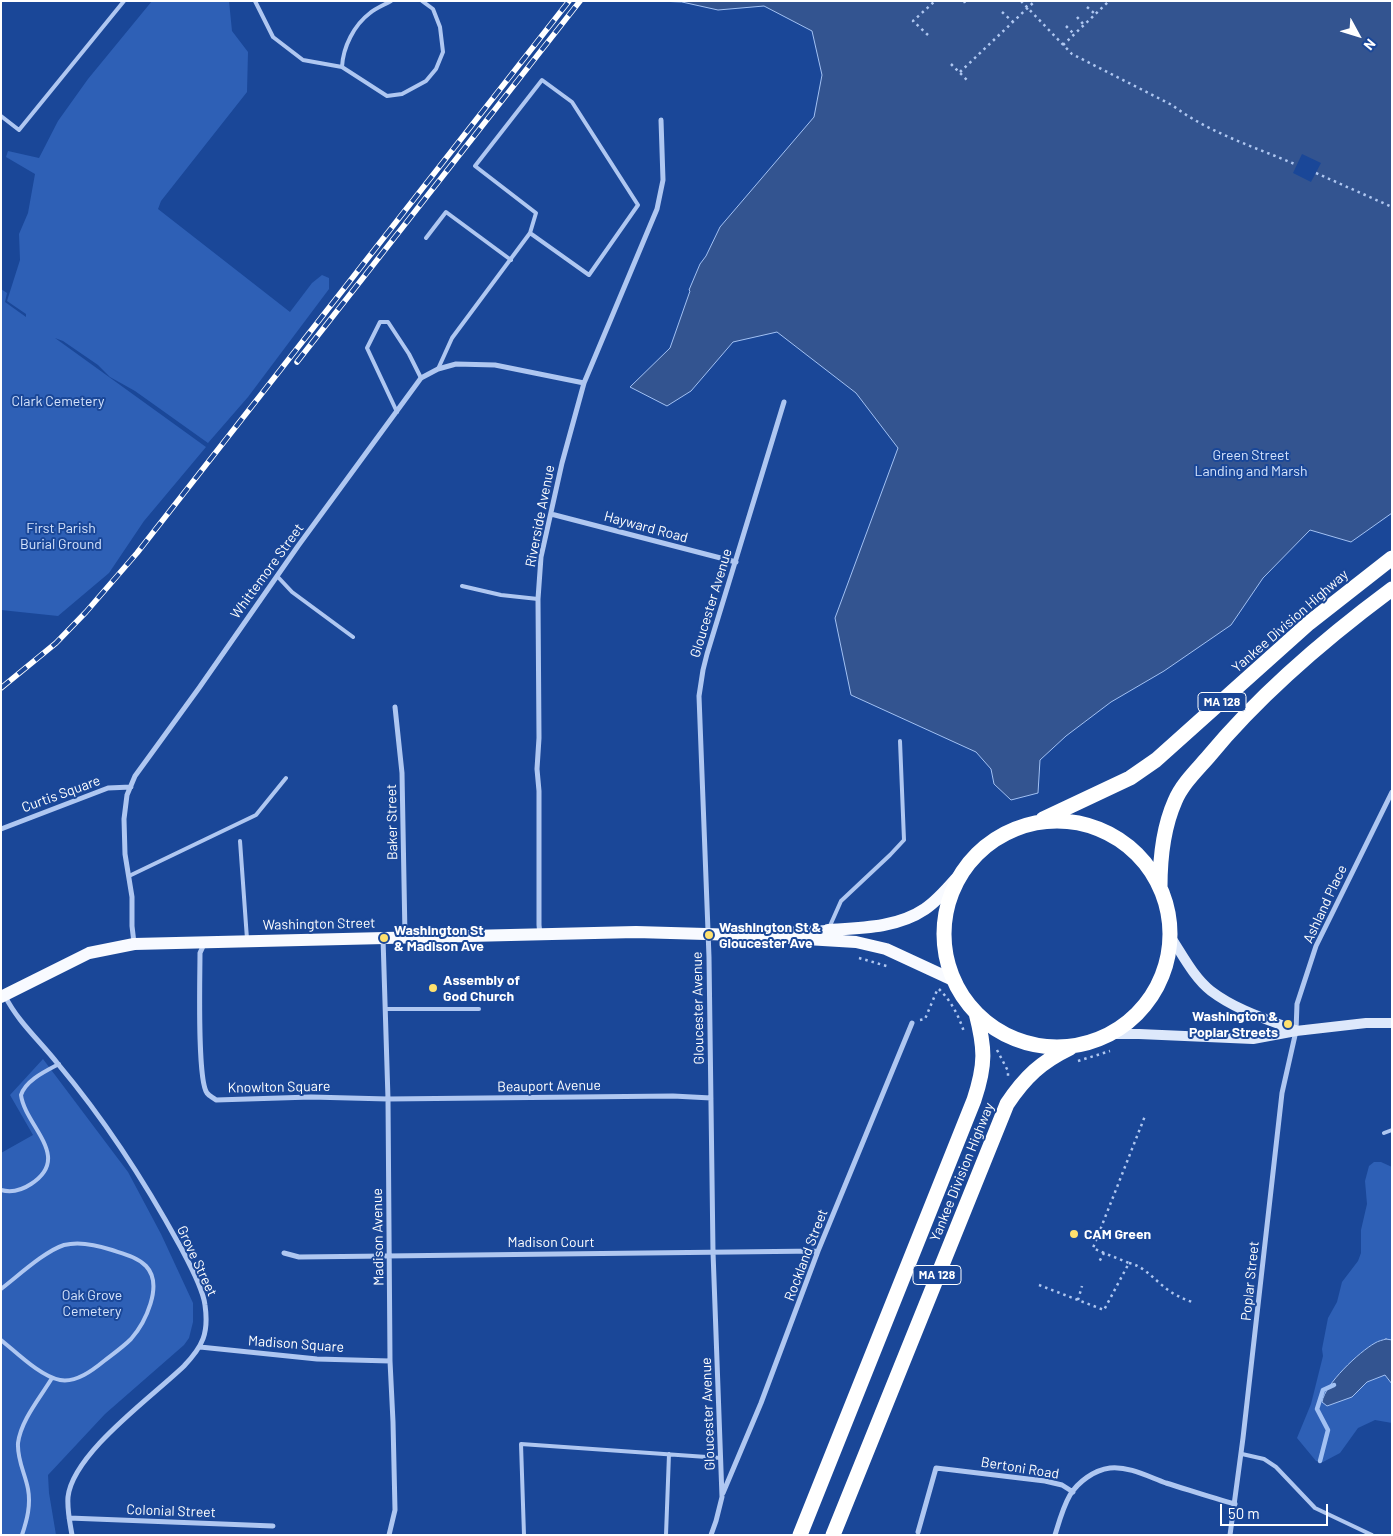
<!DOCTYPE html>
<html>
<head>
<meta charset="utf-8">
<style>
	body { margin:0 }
	#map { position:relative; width:1393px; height:1536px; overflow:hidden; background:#1a4798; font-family:Barlow,sans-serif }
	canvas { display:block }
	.frame { position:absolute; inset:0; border:2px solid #fff; pointer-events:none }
	.north { position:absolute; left:1333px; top:10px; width:50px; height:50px; -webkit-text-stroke:4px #1a4798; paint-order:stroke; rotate:129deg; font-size:14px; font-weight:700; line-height:20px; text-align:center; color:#fff }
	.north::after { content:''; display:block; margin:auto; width:18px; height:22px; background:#fff; clip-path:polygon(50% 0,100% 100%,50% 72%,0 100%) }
	.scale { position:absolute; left:1220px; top:1504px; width:108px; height:22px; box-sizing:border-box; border:2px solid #fff; border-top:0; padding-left:6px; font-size:15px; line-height:18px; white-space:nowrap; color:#fff; -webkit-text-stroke:4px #1a4798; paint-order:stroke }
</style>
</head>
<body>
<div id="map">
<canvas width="1393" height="1536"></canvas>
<div class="frame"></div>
<div class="north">N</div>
<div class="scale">50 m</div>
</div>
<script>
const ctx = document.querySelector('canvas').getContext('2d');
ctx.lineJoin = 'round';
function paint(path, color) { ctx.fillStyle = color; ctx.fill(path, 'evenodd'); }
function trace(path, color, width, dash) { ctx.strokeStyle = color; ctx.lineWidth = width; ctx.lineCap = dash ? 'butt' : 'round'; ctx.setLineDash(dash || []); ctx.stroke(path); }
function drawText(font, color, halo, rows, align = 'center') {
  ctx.font = font + ' Barlow,sans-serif'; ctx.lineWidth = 4; ctx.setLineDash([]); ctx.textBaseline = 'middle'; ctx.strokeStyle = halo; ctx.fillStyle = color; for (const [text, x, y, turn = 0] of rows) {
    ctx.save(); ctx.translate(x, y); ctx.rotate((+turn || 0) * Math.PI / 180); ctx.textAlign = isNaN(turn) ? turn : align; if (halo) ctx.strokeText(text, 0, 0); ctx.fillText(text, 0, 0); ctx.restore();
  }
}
const green = new Path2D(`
	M 152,1 L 229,1 L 232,31 L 248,52 L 247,92 L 161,201 L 158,209 L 290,312 L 312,283 L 322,275 L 329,278 L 329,289 L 248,397 L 208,443 L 135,391 L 110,377 L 98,365 L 63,341 L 55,338 L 206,447 L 144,521 L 109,573 L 58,616 L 1,610 L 1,289 L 7,293 L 5,302 L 26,317 L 26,314 L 7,301 L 20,260 L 19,234 L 28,213 L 35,174 L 6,157 L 8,151 L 39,158 L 58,121 L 88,79 Z
	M 43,1059 L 128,1172 L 161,1234 L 193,1303 L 193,1322 L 189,1338 L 184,1345 L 105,1414 L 48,1475 L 49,1493 L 56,1535 L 1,1535 L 1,1153 L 33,1135 L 10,1095 Z
	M 1374,1162 L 1381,1162 L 1392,1167 L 1392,1340 L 1386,1339 L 1352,1397 L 1367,1382 L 1385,1374 L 1392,1384 L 1392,1423 L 1375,1420 L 1358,1428 L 1340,1453 L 1323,1462 L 1316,1461 L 1297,1438 L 1311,1404 L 1323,1356 L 1322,1349 L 1328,1318 L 1337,1302 L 1342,1282 L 1358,1261 L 1361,1253 L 1361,1230 L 1367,1204 L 1365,1181 L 1369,1166 Z`);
const water = new Path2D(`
	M 657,1 L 1392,1 L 1392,513 L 1351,542 L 1310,530 L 1263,578 L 1231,625 L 1164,671 L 1111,702 L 1066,736 L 1040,760 L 1038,793 L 1011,800 L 994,784 L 991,769 L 976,752 L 851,695 L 835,618 L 898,448 L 856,393 L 777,332 L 733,342 L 691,391 L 667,406 L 630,387 L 670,348 L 690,291 L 689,290 L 700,264 L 706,256 L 720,227 L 814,117 L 822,75 L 812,31 L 764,6 L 718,10 L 682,2 Z
	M 1386,1339 L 1392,1340 L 1392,1384 L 1385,1375 L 1367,1382 L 1352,1397 L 1327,1406 L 1322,1402 C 1325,1384 1359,1352 1375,1343 C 1378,1341 1383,1340 1386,1339 Z`);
const pier = new Path2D(`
	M 1302,154 L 1321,163 L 1311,182 L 1293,173 Z`);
const stream = new Path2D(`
	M 1320,1461 L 1328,1430 L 1317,1409 L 1323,1390 L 1334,1385`);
const path = new Path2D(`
	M 964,1 L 965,3
	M 1021,1 L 1072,54 L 1172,105 C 1209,133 1255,147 1297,165
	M 1087,7 L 1095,14
	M 1002,12 L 1013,22
	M 1077,17 L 1084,25
	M 1066,26 L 1074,34
	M 928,35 L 913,21 L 935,1
	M 1063,45 L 1109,1
	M 951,64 L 968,81
	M 960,72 L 1035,1
	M 1316,173 L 1392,207
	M 859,958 L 890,967
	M 939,989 C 951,1001 959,1016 964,1032
	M 920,1020 L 925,1019 L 938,988
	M 997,1050 L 1008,1071 L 1008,1077
	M 1078,1061 L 1110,1051
	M 1104,1253 L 1093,1248 L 1145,1116
	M 1129,1263 C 1143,1266 1152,1277 1163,1286 C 1172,1294 1183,1299 1195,1303
	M 1039,1285 L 1104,1310 L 1129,1263 L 1104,1253 L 1099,1262
	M 1078,1300 L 1082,1286`);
const lane = new Path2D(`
	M 255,1 L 273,37 L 303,60 L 342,67 L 387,96 L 402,94 L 426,81 L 436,69 L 443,52 L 440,27 L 433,9 L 422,1
	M 342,67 C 343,47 354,25 370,13 C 376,8 384,5 391,1
	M 1,116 L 19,130 L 124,1
	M 426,238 L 446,212 L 511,260
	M 438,369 L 452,338 L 530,233 L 589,275 L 638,205 L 572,102 L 542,80 L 475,166 L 536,213 L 530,233
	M 397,412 L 367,348 L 380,322 L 388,322 L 409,354 L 421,378
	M 277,576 L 292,592 L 353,637
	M 462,586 L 501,595 L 538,599
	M 240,841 L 247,939
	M 129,876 L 256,815 L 286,778
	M 829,928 L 841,901 L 890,855 L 904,840 L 900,741
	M 385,1009 L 479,1009
	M 1384,1133 L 1392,1130
	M 1,1190 C 12,1193 22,1190 31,1184 C 73,1157 25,1126 21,1095 C 26,1080 46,1071 59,1064
	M 1,1289 C 18,1276 45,1251 64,1245 C 79,1241 97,1245 112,1250 C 124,1254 137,1257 146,1266 C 164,1285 145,1323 131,1339 C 123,1347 113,1354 104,1361 C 93,1370 76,1383 60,1380 C 41,1377 16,1352 1,1340
	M 1242,1454 L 1264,1459 L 1276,1467 L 1315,1508 L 1372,1535
	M 22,1535 C 27,1520 31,1505 28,1489 C 25,1473 17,1460 18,1443 C 21,1420 40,1398 52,1378
	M 524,1535 L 521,1444 L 721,1458
	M 666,1535 L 669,1454`);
const street = new Path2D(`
	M 551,514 L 736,562
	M 395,707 L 402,773 L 405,936
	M 1,829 L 108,788 L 131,787
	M 540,934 L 539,925 L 539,791 L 537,769 L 539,738 L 538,599 L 541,557 L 562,463 L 584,383 L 657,209 L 663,180 L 661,120
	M 383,938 L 388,1099 L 390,1361 L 393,1422 L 395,1510 L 389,1535
	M 134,943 L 132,926 L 132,897 L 125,854 L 124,819 L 127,795 L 135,776 L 199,688 L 298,546 L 421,378 L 438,369 L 456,364 L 495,365 L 584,383
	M 204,944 L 200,953 C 200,975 197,1080 207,1093 C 209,1096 214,1098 216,1100 L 311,1097 L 388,1099 L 673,1096 L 711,1098
	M 5,996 C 18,1022 40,1041 58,1064 C 105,1120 145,1182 180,1246 C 188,1261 203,1288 205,1305 C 209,1333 203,1346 184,1366 C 152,1397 73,1453 68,1497 C 67,1510 70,1523 72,1535
	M 284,1253 L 299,1257 L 818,1251
	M 200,1347 L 317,1359 L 390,1361
	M 723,1493 L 761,1403 L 818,1251 L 912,1023
	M 69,1518 L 273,1526
	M 918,1532 L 936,1468 L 1045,1481 L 1062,1485 L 1073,1492
	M 711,1535 L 716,1521 L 722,1497 L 713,1252 L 709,957 L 699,696 L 703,670 L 707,654 L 784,402
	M 1055,1535 C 1059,1522 1063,1507 1070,1495 C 1078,1482 1094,1470 1110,1468 C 1129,1466 1149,1477 1166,1483 C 1189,1490 1212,1498 1235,1504
	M 1230,1535 L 1243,1438 L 1282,1093 L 1296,1031 L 1297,1004 L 1316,946 L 1392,792`);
const secondary = new Path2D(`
	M 779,932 L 828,930
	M 1170,936 C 1182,954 1194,978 1211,991 C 1236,1010 1266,1019 1295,1030
	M 1109,1034 L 1139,1034 L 1253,1039 L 1296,1031 L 1366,1023 L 1392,1023`);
const primary = new Path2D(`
	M 828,930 C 861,928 897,928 925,909 C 940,899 952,883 964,870
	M 1,997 L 89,953 L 134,944 L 636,932 L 740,935 L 856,942 L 886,949 L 953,980`);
const highway = new Path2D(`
	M 1043,819 L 1130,778 L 1156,760 L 1309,623 L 1392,558
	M944 934a113 113 0 1 1 226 0a113 113 0 1 1-226 0Z
	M 1160,887 C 1160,857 1163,828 1175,801 C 1182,784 1197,770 1209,756 C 1262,692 1326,638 1392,589
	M 800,1535 L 974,1100 C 986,1064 985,1048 976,1013
	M 833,1535 L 1007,1104 C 1025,1077 1041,1062 1070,1048`);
const rail = new Path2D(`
	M 297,362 L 580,1
	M 1,688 L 56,643 L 86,612 L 137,553 L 569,1`);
const markers = [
	[709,935,5,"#ffe16e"],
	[384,938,5,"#ffe16e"],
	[433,988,5,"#ffe16e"],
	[1288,1024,5,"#ffe16e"],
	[1074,1234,5,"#ffe16e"]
];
const shields = [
	[1222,702,48],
	[937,1275,48]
];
const shieldNames = [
	["MA 128",1222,702],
	["MA 128",937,1275]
];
const parkNames = [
	["Clark Cemetery",58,401],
	["Green Street",1251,455],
	["Landing and Marsh",1251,471],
	["First Parish",61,528],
	["Burial Ground",61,544],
	["Oak Grove",92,1295],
	["Cemetery",92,1311]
];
const streetNames = [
	["Riverside Avenue",540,516,-79],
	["Hayward Road",646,527,15],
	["Whittemore Street",267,571,-54],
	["Gloucester Avenue",711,603,-73],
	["Yankee Division Highway",1290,621,-41],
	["Curtis Square",61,794,-20],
	["Baker Street",392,822,-91],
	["Ashland Place",1325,904,-65],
	["Washington Street",319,924,-1],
	["Gloucester Avenue",698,1008,-91],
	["Beauport Avenue",549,1086,-1],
	["Knowlton Square",279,1087,-1],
	["Yankee Division Highway",962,1172,-68],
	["Madison Avenue",378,1237,-91],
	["Madison Court",551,1242],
	["Rockland Street",806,1255,-69],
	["Grove Street",197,1261,65],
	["Poplar Street",1250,1281,-84],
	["Madison Square",296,1344,4],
	["Gloucester Avenue",708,1414,-92],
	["Bertoni Road",1020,1468,9],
	["Colonial Street",171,1511,2]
];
const poiNames = [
	["Washington St &",719,927],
	["Gloucester Ave",719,943],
	["Washington St",394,930],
	["& Madison Ave",394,946],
	["Assembly of",443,980],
	["God Church",443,996],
	["Washington &",1278,1016,"right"],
	["Poplar Streets",1278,1032,"right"],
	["CAM Green",1084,1234]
];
paint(green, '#2e60b6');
paint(water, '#335490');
trace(water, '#a2c1f3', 1);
paint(pier, '#1a4798');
trace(stream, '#a2c1f3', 4.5);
trace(path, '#afc7f1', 2.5, [2.5, 4]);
trace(lane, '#afc7f1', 4);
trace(street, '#afc7f1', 5);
trace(secondary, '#dde8fb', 10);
trace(primary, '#f8faff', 12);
trace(highway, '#fff', 15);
trace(rail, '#fff', 5.5);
trace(rail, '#1a4798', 4, [11]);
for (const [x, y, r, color] of markers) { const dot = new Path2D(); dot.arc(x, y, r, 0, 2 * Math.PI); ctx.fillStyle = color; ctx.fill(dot); trace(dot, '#1a4798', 2); }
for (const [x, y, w] of shields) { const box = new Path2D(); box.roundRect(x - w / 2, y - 9.5, w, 19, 4); ctx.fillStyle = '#1a4798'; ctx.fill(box); trace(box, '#fff', 1); }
drawText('bold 12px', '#fff', null, shieldNames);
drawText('14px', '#d6e4fc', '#1a4798', parkNames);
drawText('14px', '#fff', '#1a4798', streetNames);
drawText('bold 14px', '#fff', '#1a4798', poiNames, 'left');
</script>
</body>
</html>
